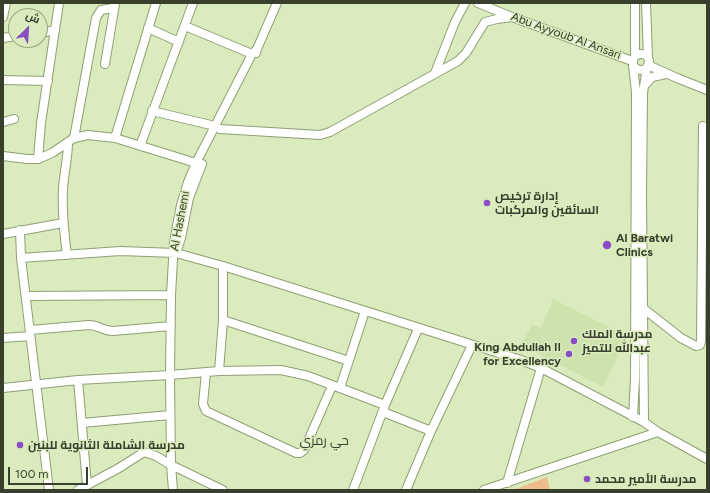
<!DOCTYPE html>
<html>
<head>
<meta charset="utf-8">
<style>
	body { margin:0 }
	#map { position:relative; width:710px; height:493px; overflow:hidden; background:#daebbe; font-family:Figtree,Cairo,sans-serif }
	canvas { display:block }
	.frame { position:absolute; inset:0; border:4px solid #383f2d; pointer-events:none }
	.north { position:absolute; left:8px; top:8px; width:40px; height:40px; box-sizing:border-box; background:#daebbe; border:1px solid #99a684; border-radius:50%; rotate:25deg; font-size:11px; font-weight:700; line-height:16px; text-align:center; color:#383f2d }
	.north::after { content:''; display:block; margin:auto; width:14px; height:18px; background:#894dc4; clip-path:polygon(50% 0,100% 100%,50% 72%,0 100%) }
	.scale { position:absolute; left:8px; top:467px; width:80px; height:18px; box-sizing:border-box; border:2px solid #383f2d; border-top:0; padding-left:5px; font-size:12px; line-height:14px; white-space:nowrap; color:#383f2d; -webkit-text-stroke:3px #daebbe; paint-order:stroke }
</style>
</head>
<body>
<div id="map">
<canvas width="710" height="493"></canvas>
<div class="frame"></div>
<div class="north">ش</div>
<div class="scale">100 m</div>
</div>
<script>
const ctx = document.querySelector('canvas').getContext('2d');
ctx.lineJoin = 'round';
function paint(path, color) { ctx.fillStyle = color; ctx.fill(path, 'evenodd'); }
function trace(path, color, width, dash) { ctx.strokeStyle = color; ctx.lineWidth = width; ctx.lineCap = dash ? 'butt' : 'round'; ctx.setLineDash(dash || []); ctx.stroke(path); }
function drawText(font, color, halo, rows, align = 'center') {
  ctx.font = font + ' Figtree,Cairo,sans-serif'; ctx.lineWidth = 3; ctx.setLineDash([]); ctx.textBaseline = 'middle'; ctx.strokeStyle = halo; ctx.fillStyle = color; for (const [text, x, y, turn = 0] of rows) {
    ctx.save(); ctx.translate(x, y); ctx.rotate((+turn || 0) * Math.PI / 180); ctx.textAlign = isNaN(turn) ? turn : align; if (halo) ctx.strokeText(text, 0, 0); ctx.fillText(text, 0, 0); ctx.restore();
  }
}
const built = new Path2D(`
	M 553,299 L 627,336 L 603,387 L 521,345 L 532,325 L 541,328 Z`);
const green = new Path2D(`
	M 547,477 L 550,490 L 513,490 Z`);
const minor = new Path2D(`
	M 478,3 L 512,17 L 632,61
	M 646,3 L 648,57
	M 3,17 L 6,3
	M 185,26 L 252,54
	M 148,28 L 179,42
	M 40,33 L 55,30
	M 3,38 L 16,36
	M 256,53 L 257,49 L 277,3
	M633 62a8 8 0 1 1 16 0a8 8 0 1 1-16 0Z
	M 635,55 L 635,3
	M 105,64 L 115,4
	M 648,65 L 677,78 L 707,90
	M 435,73 L 455,22 L 465,3
	M 3,80 L 48,81
	M 644,86 L 652,77 L 666,74
	M 152,111 L 215,126
	M 3,122 L 14,119
	M 220,129 L 320,135 L 330,132 L 458,61 L 466,53 L 485,22 L 497,19 L 512,17
	M 74,138 L 96,18 L 101,10 L 113,8
	M 115,138 L 156,3
	M 140,146 L 193,3
	M 3,156 L 27,159 L 38,159 L 52,153 L 74,138 L 88,135 L 115,138 L 196,163
	M 38,159 L 41,123 L 59,3
	M 20,230 L 21,258 L 49,490
	M 3,234 L 63,223
	M 176,253 L 181,238 L 189,198 L 202,164
	M 67,255 C 64,233 62,211 63,189 C 64,173 68,158 68,142
	M 21,258 L 120,251 L 176,253 L 223,266 L 521,360 L 541,368 L 644,422 L 658,432 L 707,459
	M 26,296 L 171,295
	M 644,309 L 681,338 L 696,346 L 700,345 L 701,341 L 703,126
	M 223,320 L 349,361
	M 30,330 L 89,325 C 99,325 102,331 113,331 L 171,326
	M 3,338 L 30,336
	M 219,371 L 223,320 L 223,266
	M 206,372 L 203,404 L 206,411 L 296,453 L 300,453 L 304,450 L 332,386
	M 78,380 L 87,485
	M 3,388 L 78,380 L 170,375 L 219,371 L 281,370 L 308,376 L 385,405
	M 340,388 L 365,311
	M 383,412 L 431,431
	M 633,417 L 635,379 L 636,92 L 633,66
	M 644,422 L 642,195 L 643,93 L 647,67
	M 82,423 L 170,415
	M 507,483 L 541,368
	M 78,490 L 119,468 L 144,452 L 156,456 L 171,465 L 223,490
	M 173,490 L 171,465 L 170,375 L 171,295 L 174,242 L 181,205 L 188,182 L 196,163 L 252,54 L 257,49
	M 353,490 L 385,405 L 418,329
	M 406,490 L 431,431 L 472,345
	M 484,490 L 658,432`);
const markers = [
	[487,203,4,"#894dc4"],
	[607,245,5,"#894dc4"],
	[574,341,4,"#894dc4"],
	[569,354,4,"#894dc4"],
	[20,445,4,"#894dc4"],
	[587,479,4,"#894dc4"]
];
const streetNames = [
	["Abu Ayyoub Al Ansari",566,36,20],
	["Al Hashemi",180,221,-79]
];
const poiNames = [
	["إدارة ترخيص",495,196],
	["السائقين والمركبات",495,210],
	["Al Baratwi",616,238],
	["Clinics",616,252],
	["مدرسة الملك",582,334],
	["عبدالله للتميز",582,348],
	["King Abdullah II",561,347,"right"],
	["for Excellency",561,361,"right"],
	["مدرسة الشاملة الثانوية للبنين",28,445],
	["مدرسة الأمير محمد",595,479]
];
const neighbourhoodNames = [
	["حي رمزي",324,441]
];
paint(built, '#cee2ae');
paint(green, '#eebc8d');
trace(minor, '#8f9f74', 10);
trace(minor, '#fff', 8);
for (const [x, y, r, color] of markers) { const dot = new Path2D(); dot.arc(x, y, r, 0, 2 * Math.PI); ctx.fillStyle = color; ctx.fill(dot); trace(dot, '#daebbe', 1.5); }
drawText('12px', '#383f2d', '#daebbe', streetNames);
drawText('bold 12px', '#383f2d', '#daebbe', poiNames, 'left');
drawText('13px', '#383f2d', '#daebbe', neighbourhoodNames);
</script>
</body>
</html>
